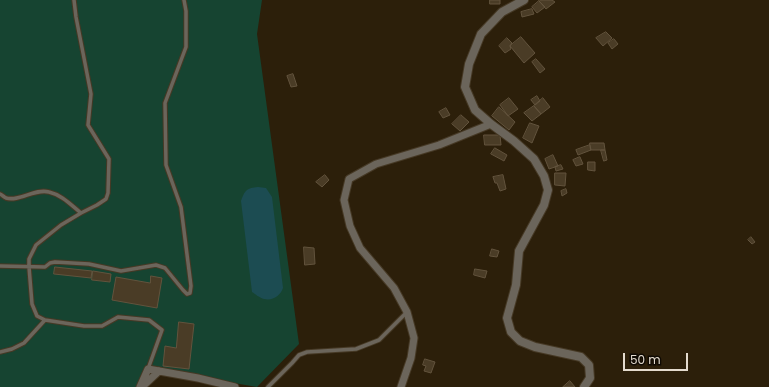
<!DOCTYPE html>
<html>
<head>
<meta charset="utf-8">
<style>
	body { margin:0 }
	#map { position:relative; width:769px; height:387px; overflow:hidden; background:#2c1f0a; font-family:Poppins,sans-serif }
	canvas { display:block }
	.scale { position:absolute; left:623px; top:353px; width:65px; height:18px; box-sizing:border-box; border:2px solid #e4dbce; border-top:0; padding-left:5px; font-size:12px; line-height:14px; white-space:nowrap; color:#e4dbce; -webkit-text-stroke:3px #0f0a03; paint-order:stroke }
</style>
</head>
<body>
<div id="map">
<canvas width="769" height="387"></canvas>
<div class="scale">50 m</div>
</div>
<script>
const ctx = document.querySelector('canvas').getContext('2d');
ctx.lineJoin = 'round';
function paint(path, color) { ctx.fillStyle = color; ctx.fill(path, 'evenodd'); }
function trace(path, color, width, dash) { ctx.strokeStyle = color; ctx.lineWidth = width; ctx.lineCap = dash ? 'butt' : 'round'; ctx.setLineDash(dash || []); ctx.stroke(path); }
const green = new Path2D(`
	M 0,0 L 262,0 L 257,34 L 299,344 L 257,387 L 147,368 L 139,387 L 0,387 Z`);
const water = new Path2D(`
	M 258,187 L 266,188 L 272,197 L 283,288 C 280,296 273,301 264,299 C 260,298 255,294 252,292 L 241,201 C 245,190 247,188 258,187 Z`);
const building = new Path2D(`
	M 490,0 L 500,0 L 500,4 L 490,4 Z
	M 540,0 L 552,0 L 555,2 L 546,9 L 539,1 Z
	M 539,1 L 545,7 L 537,13 L 532,7 Z
	M 532,9 L 534,14 L 522,17 L 521,12 Z
	M 606,32 L 612,38 L 603,46 L 596,38 Z
	M 521,37 L 535,53 L 524,63 L 510,46 Z
	M 507,38 L 512,43 L 510,46 L 511,49 L 505,53 L 499,46 Z
	M 614,39 L 618,44 L 612,49 L 608,43 Z
	M 536,59 L 545,69 L 540,73 L 532,62 Z
	M 293,74 L 297,86 L 291,87 L 287,76 Z
	M 537,96 L 540,101 L 535,105 L 531,100 Z
	M 509,98 L 518,109 L 508,116 L 500,105 Z
	M 543,98 L 550,107 L 541,114 L 534,106 Z
	M 534,106 L 541,114 L 532,121 L 524,113 Z
	M 499,107 L 515,122 L 509,130 L 492,116 Z
	M 446,108 L 450,115 L 443,118 L 439,112 Z
	M 461,115 L 469,122 L 460,131 L 452,124 Z
	M 530,123 L 539,126 L 532,143 L 523,138 Z
	M 484,135 L 500,135 L 501,145 L 485,145 Z
	M 590,143 L 604,143 L 605,150 L 591,150 Z
	M 590,145 L 591,150 L 578,155 L 576,150 Z
	M 495,148 L 507,155 L 504,161 L 491,154 Z
	M 601,150 L 605,150 L 607,160 L 604,161 Z
	M 553,155 L 558,166 L 549,169 L 545,159 Z
	M 580,157 L 583,164 L 576,166 L 573,160 Z
	M 588,162 L 595,162 L 595,171 L 588,170 Z
	M 561,165 L 563,169 L 556,171 L 555,167 Z
	M 555,173 L 566,173 L 565,186 L 555,185 Z
	M 325,175 L 329,180 L 322,187 L 316,182 Z
	M 503,175 L 506,189 L 500,191 L 497,183 L 495,183 L 493,177 Z
	M 566,189 L 567,193 L 562,196 L 561,191 Z
	M 751,237 L 755,242 L 752,244 L 748,240 Z
	M 304,247 L 314,248 L 315,264 L 305,265 Z
	M 492,249 L 499,251 L 497,257 L 490,256 Z
	M 55,267 L 92,271 L 91,278 L 54,274 Z
	M 475,269 L 487,271 L 485,278 L 474,275 Z
	M 93,271 L 111,274 L 110,282 L 92,280 Z
	M 151,276 L 162,278 L 157,308 L 112,300 L 116,277 L 150,283 Z
	M 179,322 L 194,324 L 189,369 L 163,366 L 165,346 L 176,348 Z
	M 425,359 L 435,362 L 431,373 L 424,371 L 426,366 L 423,365 Z
	M 570,381 L 575,387 L 563,387 Z`);
const service = new Path2D(`
	M 74,0 L 76,17 L 91,94 L 88,125 L 109,159 L 108,193 L 106,199 L 97,205 L 81,213 L 61,225 L 36,245 L 29,259 L 29,267 L 32,304 L 37,316 L 45,320 L 84,326 L 102,326 L 118,317 L 149,320 L 162,330 L 148,369
	M 0,194 C 2,195 4,197 6,198 C 19,202 35,188 49,192 C 62,195 71,205 81,213
	M 0,266 L 45,267 L 50,263 L 55,262 L 89,264 L 121,271 L 156,265 L 165,268 L 183,290 L 187,294 L 190,293 L 191,286 L 181,207 L 166,165 L 165,103 L 186,47 L 186,11 L 184,0
	M 0,352 L 12,349 L 24,343 L 45,320
	M 268,387 L 292,363 L 299,355 L 307,352 L 356,349 L 379,340 L 407,312`);
const minor = new Path2D(`
	M 140,387 L 148,369 L 198,378 L 235,387
	M 142,387 L 159,371
	M 401,387 L 411,358 L 414,338 L 407,312 L 394,288 L 360,248 L 350,226 L 344,200 L 349,179 L 376,164 L 439,145 L 491,124`);
const tertiary = new Path2D(`
	M 524,0 L 502,12 L 481,34 L 469,64 L 465,87 L 475,110 L 491,124 L 514,141 L 534,159 L 544,176 L 548,190 L 544,205 L 519,251 L 516,285 L 507,318 L 511,332 L 520,341 L 535,347 L 581,357 L 589,365 L 590,378 L 584,387`);
paint(green, '#164431');
paint(water, '#1c4c52');
paint(building, '#4a3c26');
trace(building, '#62533d', 1);
trace(service, '#463925', 5.5);
trace(minor, '#463925', 9);
trace(tertiary, '#463925', 10);
trace(service, '#6b655b', 3.5);
trace(minor, '#6b655b', 7);
trace(tertiary, '#6b655b', 8);
</script>
</body>
</html>
